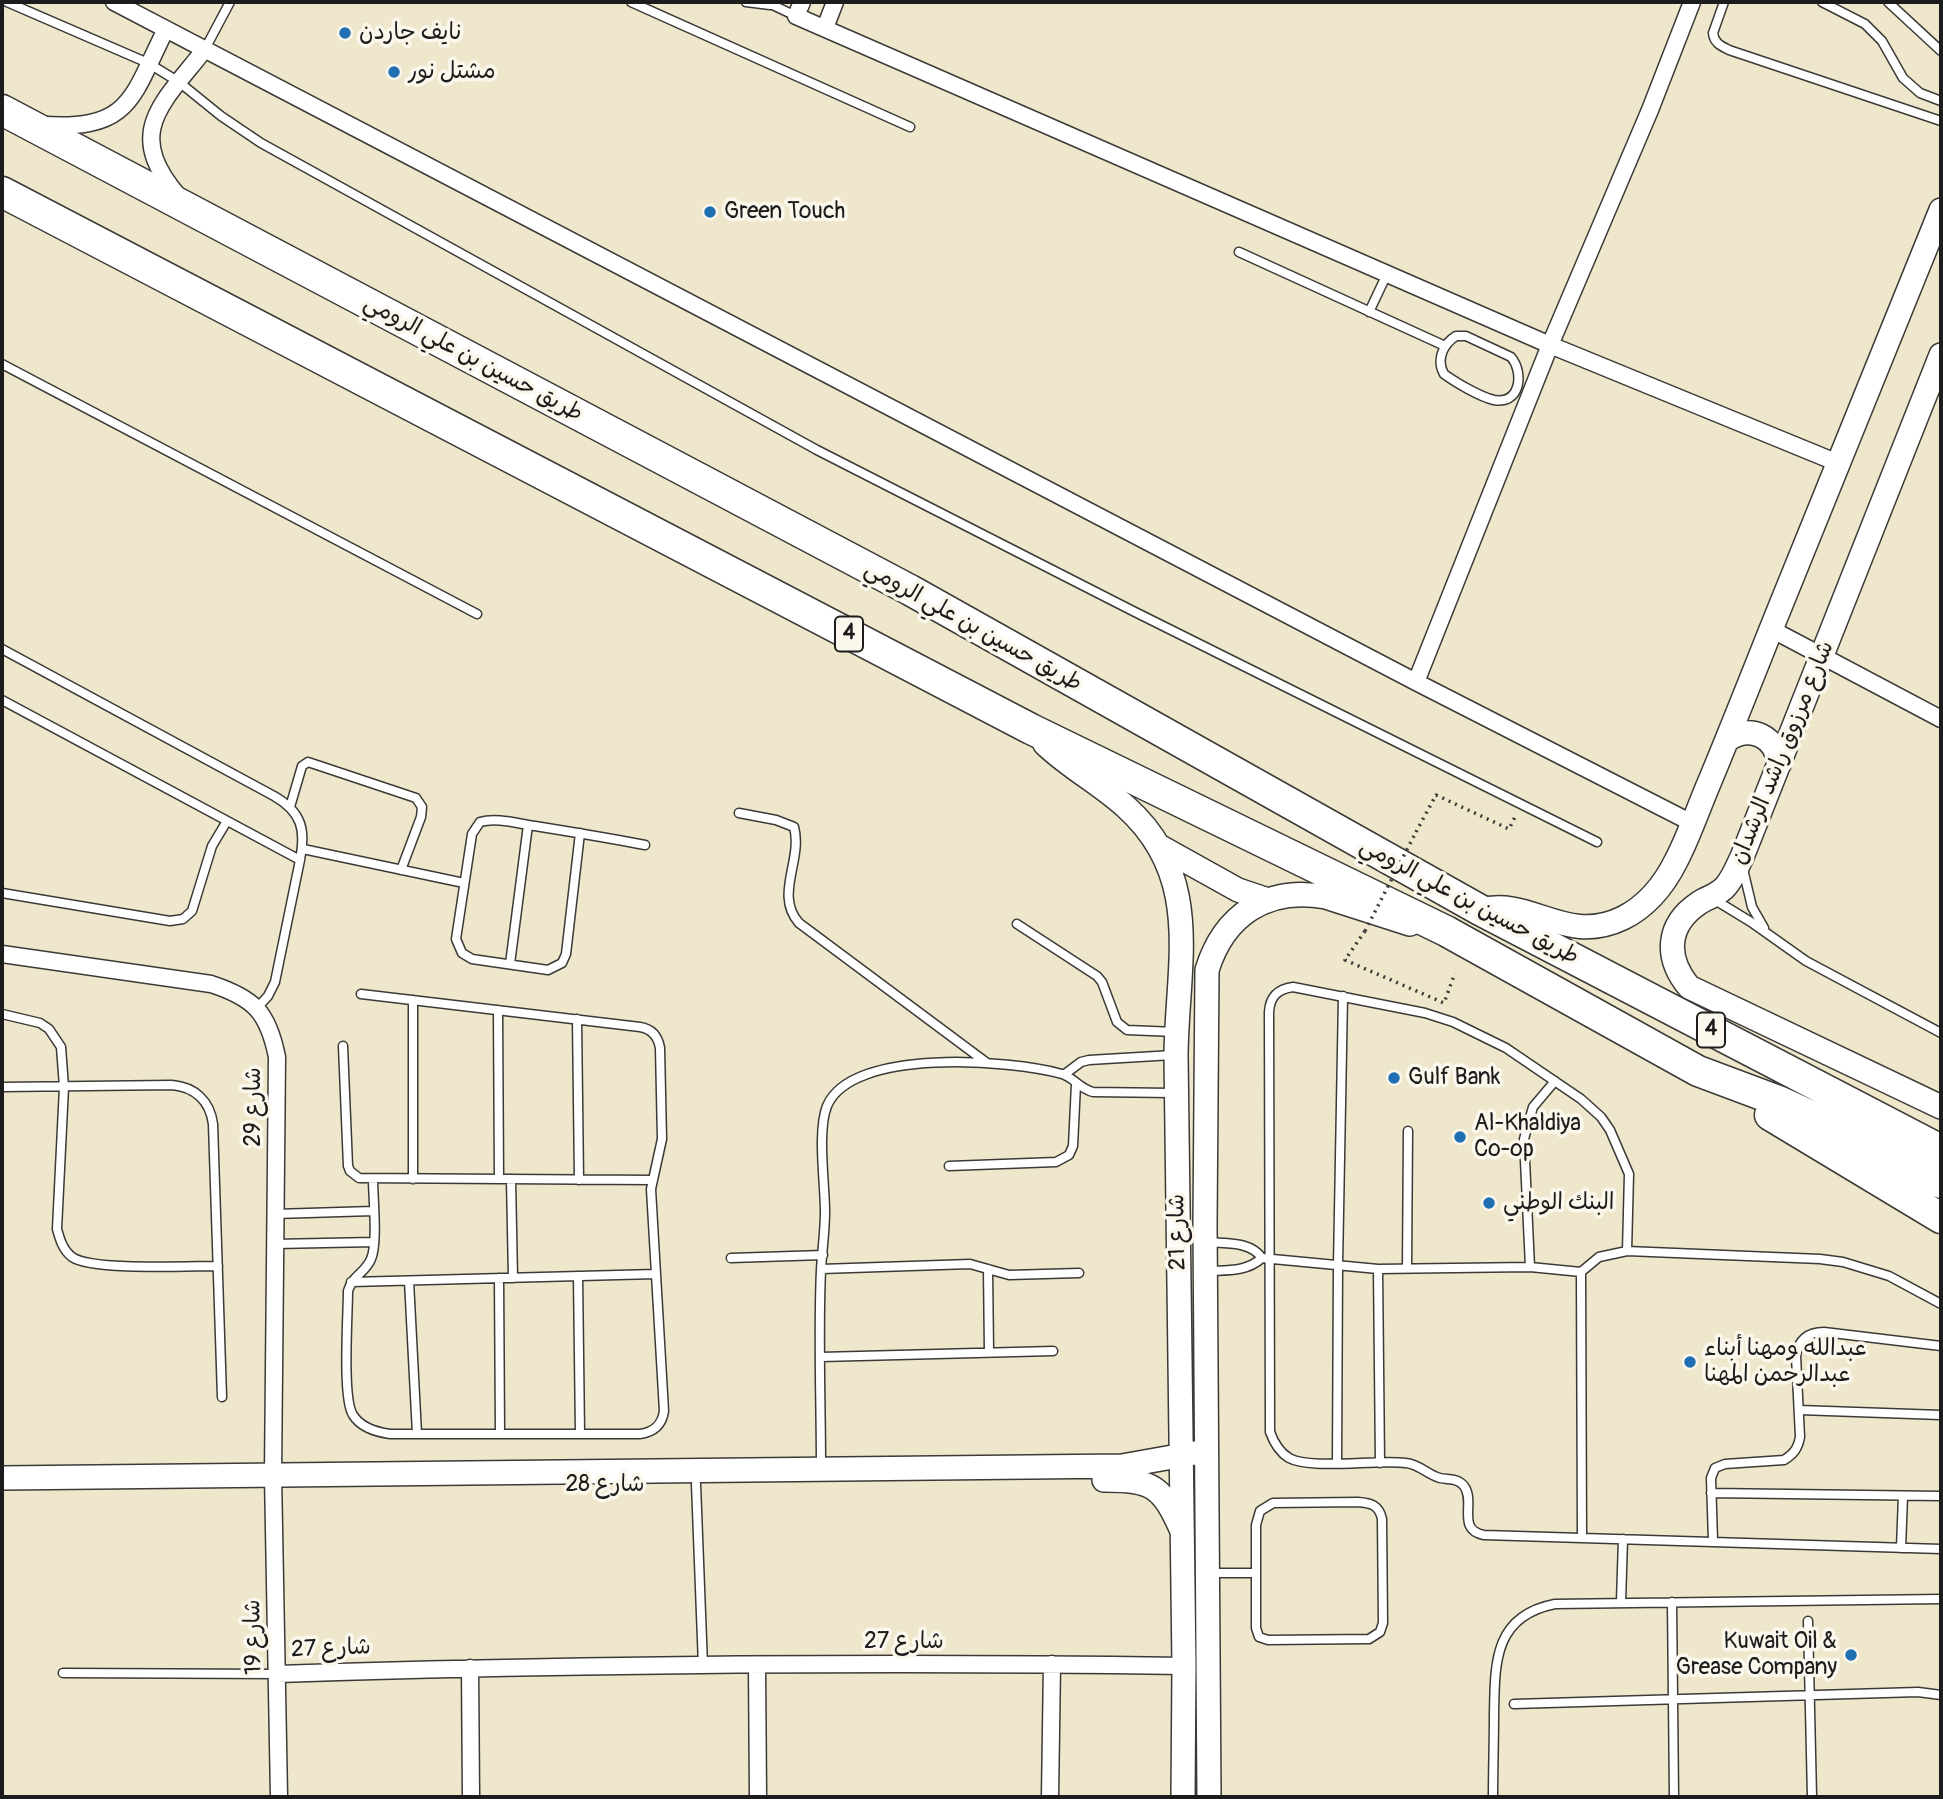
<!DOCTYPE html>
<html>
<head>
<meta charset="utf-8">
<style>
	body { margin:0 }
	#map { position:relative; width:1943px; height:1799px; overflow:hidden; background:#efe7cb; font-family:Pangolin,sans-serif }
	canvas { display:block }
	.frame { position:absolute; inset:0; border:4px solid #1c1c1c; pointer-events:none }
</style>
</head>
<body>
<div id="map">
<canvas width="1943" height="1799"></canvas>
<div class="frame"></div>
</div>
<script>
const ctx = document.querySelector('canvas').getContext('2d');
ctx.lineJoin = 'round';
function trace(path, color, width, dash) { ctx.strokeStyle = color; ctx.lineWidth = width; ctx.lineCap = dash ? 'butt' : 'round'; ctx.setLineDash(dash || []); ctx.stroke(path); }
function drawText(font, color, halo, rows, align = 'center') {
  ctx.font = font + ' Pangolin,"Playpen Sans Arabic",sans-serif'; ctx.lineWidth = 7; ctx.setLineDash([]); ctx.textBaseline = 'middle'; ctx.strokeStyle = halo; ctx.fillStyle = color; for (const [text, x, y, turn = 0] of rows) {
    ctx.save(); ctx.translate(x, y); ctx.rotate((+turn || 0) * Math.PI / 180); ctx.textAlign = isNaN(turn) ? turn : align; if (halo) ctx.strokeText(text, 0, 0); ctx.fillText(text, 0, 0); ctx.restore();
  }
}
const path = new Path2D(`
	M 1416,832 L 1436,795 L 1509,829 L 1516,815
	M 1365,931 L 1345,960 L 1444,1003 L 1455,973`);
const lane = new Path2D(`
	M 7,2 L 148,63 L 179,82 L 221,116 L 261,143 L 817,450 L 1133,611 L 1597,842
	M 631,2 L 910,127
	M 746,2 L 770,5
	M 766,2 L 796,16
	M 1724,2 L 1713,33 C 1714,43 1721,46 1729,50 L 1941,121
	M 1822,2 L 1865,24 L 1882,41 L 1903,78 L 1920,93 L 1941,101
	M 1888,2 L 1941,51
	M 205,49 L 230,2
	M 1239,252 L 1445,346
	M 1369,312 L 1387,274
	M 1456,336 L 1466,336 L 1511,357 C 1524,372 1521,405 1494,400 C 1480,397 1455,382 1444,374 C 1436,360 1443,344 1456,336 Z
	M 2,364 L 477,614
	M 2,649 L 274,796 C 302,812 306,830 300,860 L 275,982 L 268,996 L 257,1008
	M 2,700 L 300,860
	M 290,807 L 302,766 L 308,762 L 416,798 L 422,807 L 421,817 L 401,870
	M 739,813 L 776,820 L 794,827 C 803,860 774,895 799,923 L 987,1063
	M 580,833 L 566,954 L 562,963 L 548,970 L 472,959 L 462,953 L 456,939 L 472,834 L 480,822 C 497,817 519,824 535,826 C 572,832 609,838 645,845
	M 303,849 L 464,883
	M 1743,869 L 1752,907 L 1764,928
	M 2,893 L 170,921 L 183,919 L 192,911 L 212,846 L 227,821
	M 1715,900 L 1751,922 L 1806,961 L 1941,1033
	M 1017,924 L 1097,976 L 1102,982 L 1117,1022 L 1127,1030 L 1176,1032
	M 510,964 L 528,825
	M 361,994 L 640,1027 C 652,1029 658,1036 660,1048 L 662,1139 L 651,1189 L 664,1411 C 662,1425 654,1432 640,1434 L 390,1434 C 376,1432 361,1428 353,1415 C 342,1399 348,1314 348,1291 C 352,1276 366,1272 371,1259 C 378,1243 373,1198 373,1179
	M 498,1010 L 499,1179
	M 2,1014 L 40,1023 L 49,1029 L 61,1047 L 64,1087 L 57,1229 C 60,1240 63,1250 72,1257 C 92,1271 189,1266 218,1266
	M 577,1019 L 579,1180
	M 343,1046 L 348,1166 L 350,1171 L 359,1178 L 652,1180
	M 1065,1074 L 1081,1062 L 1089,1060 L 1173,1055
	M 2,1087 L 172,1085 C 195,1087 210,1101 213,1124 L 222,1397
	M 949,1166 L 1056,1162 L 1069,1155 L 1073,1146 L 1076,1084
	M 413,1179 L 413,1000
	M 511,1179 L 513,1278
	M 275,1214 L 373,1211
	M 1208,1242 C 1227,1244 1250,1241 1262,1258 L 1378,1269 L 1530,1267 L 1581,1272 L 1599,1257 L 1627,1251 L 1820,1259 L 1843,1262 L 1889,1276 L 1941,1304
	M 275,1244 L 374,1242
	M 1627,1251 L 1629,1174 L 1610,1130 L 1601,1117 L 1581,1099 L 1506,1048 L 1453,1022 L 1425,1013 L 1293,987 C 1278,989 1270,996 1269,1012 L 1270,1432 C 1274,1443 1279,1452 1289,1458 C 1311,1470 1378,1459 1406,1463 C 1419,1464 1428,1475 1440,1478 C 1449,1480 1458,1478 1464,1486 C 1476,1502 1456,1530 1484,1535 L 1941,1549
	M 731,1258 L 823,1255
	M 1530,1267 L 1524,1139 L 1533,1107 L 1555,1081
	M 1407,1268 L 1408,1131
	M 821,1269 L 970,1264 L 1009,1275 L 1079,1273
	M 988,1269 L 989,1352
	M 1378,1269 L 1380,1463
	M 1208,1271 C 1228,1270 1246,1272 1262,1258
	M 1581,1272 L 1582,1538
	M 578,1276 L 580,1434
	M 499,1278 L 500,1434
	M 409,1281 L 417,1434
	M 351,1282 L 656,1274
	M 821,1357 L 1053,1351
	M 1799,1410 L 1941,1415
	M 1337,1463 L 1338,1266 L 1343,996
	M 821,1467 C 821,1402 818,1335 821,1270 C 822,1251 825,1231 825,1212 C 825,1183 817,1131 827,1106 C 852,1047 1011,1060 1062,1074 C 1073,1077 1080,1089 1093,1092 L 1173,1093
	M 696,1484 L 703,1666
	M 1711,1493 L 1941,1496
	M 1358,1502 C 1371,1503 1379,1505 1382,1519 L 1383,1623 L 1380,1632 L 1369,1639 L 1268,1640 L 1259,1637 L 1256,1628 L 1256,1525 L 1260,1511 L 1273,1503 Z
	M 1713,1541 L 1711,1478 L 1715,1468 L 1725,1464 L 1784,1460 C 1794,1454 1798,1448 1800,1437 L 1796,1356 C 1798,1340 1808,1332 1824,1332 L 1941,1346
	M 1901,1548 L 1903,1496
	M 1209,1573 L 1255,1573
	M 1621,1602 L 1623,1539
	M 1672,1602 L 1674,1797
	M 1808,1621 L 1812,1797
	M 63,1673 L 278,1674
	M 1514,1704 L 1918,1692 L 1941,1695
	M 1493,1797 C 1493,1770 1494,1742 1494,1715 C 1495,1664 1493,1616 1555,1604 L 1941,1599`);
const street = new Path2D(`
	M 114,2 L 1416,682 L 1692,823
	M 802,2 L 796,16 L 1550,345 L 1838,463
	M 825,28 L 835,2
	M 45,125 C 132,130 132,96 166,29
	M 179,197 C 123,132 162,104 205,49
	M 1771,629 L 1941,719
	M 1416,682 L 1550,345 L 1650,110 L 1692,2
	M 2,954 L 211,984 C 254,998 268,1012 277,1057 L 273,1475 L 279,1797
	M 757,1666 L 758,1797
	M 470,1668 L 471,1797
	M 278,1674 C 580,1664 882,1662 1184,1666
	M 1050,1797 L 1052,1664`);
const secondary = new Path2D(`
	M 1941,355 L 1742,857 C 1737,867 1733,878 1726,886 C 1719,895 1708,897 1699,903 C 1666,925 1665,958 1689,987 L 1941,1107
	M 1727,740 C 1750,724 1777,736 1779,765
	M 1045,744 C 1070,768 1101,784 1126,807 C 1204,877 1177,964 1176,1055 L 1184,1666 L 1183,1797
	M 1159,846 L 1238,890 L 1268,900
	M 1480,910 C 1532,897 1565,946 1623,918 C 1647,906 1664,885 1676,861 C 1688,838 1697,812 1707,788 C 1730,733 1752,677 1774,622 C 1829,484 1885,347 1941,210
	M 2,1478 L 1122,1466 L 1206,1451
	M 1104,1480 C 1153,1480 1162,1486 1182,1531
	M 1209,1797 L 1205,1224 L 1207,970 C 1224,915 1267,886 1326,897 L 1410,924`);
const highway = new Path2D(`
	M 2,110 L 910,590 L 1480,910 L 1941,1150
	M 2,192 L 1031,729 L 1446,931 L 1698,1071 L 1781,1102 L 1822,1121 L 1941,1183
	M 1770,1115 L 1941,1218`);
const pathBridge = new Path2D(`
	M 1365,931 L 1416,832`);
const markers = [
	[345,33,7,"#1f6fb2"],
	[394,72,7,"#1f6fb2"],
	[710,212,7,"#1f6fb2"],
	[1394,1078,7,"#1f6fb2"],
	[1460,1137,7,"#1f6fb2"],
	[1489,1203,7,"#1f6fb2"],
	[1690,1362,7,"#1f6fb2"],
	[1851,1655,7,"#1f6fb2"]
];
const shields = [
	[849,634,28],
	[1711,1030,28]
];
const shieldNames = [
	["4",849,634],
	["4",1711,1030]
];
const poiNames = [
	["نايف جاردن",359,33],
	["مشتل نور",408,72],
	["Green Touch",724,212],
	["Gulf Bank",1408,1078],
	["Al-Khaldiya",1474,1124],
	["Co-op",1474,1150],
	["البنك الوطني",1503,1203],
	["عبدالله ومهنا أبناء",1704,1349],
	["عبدالرحمن المهنا",1704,1375],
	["Kuwait Oil &",1837,1642,"right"],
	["Grease Company",1837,1668,"right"]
];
const streetNames = [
	["طريق حسين بن علي الرومي",473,359,28],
	["طريق حسين بن علي الرومي",973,627,29],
	["شارع مرزوق راشد الرشدان",1783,753,-68],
	["طريق حسين بن علي الرومي",1469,902,28],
	["شارع 29",254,1107,-90],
	["شارع 21",1178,1232,-91],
	["شارع 28",605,1485],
	["شارع 19",254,1637,-91],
	["شارع 27",904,1642],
	["شارع 27",331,1649,-2]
];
trace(lane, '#3c3a36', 11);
trace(street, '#3c3a36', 19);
trace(secondary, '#3c3a36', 26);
trace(highway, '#3c3a36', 33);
trace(path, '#3c3a36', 3.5, [2, 5]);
trace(lane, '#fff', 8);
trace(street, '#fff', 16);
trace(secondary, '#fff', 23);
trace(highway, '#fff', 30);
trace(pathBridge, '#3c3a36', 3.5, [2, 5]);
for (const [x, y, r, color] of markers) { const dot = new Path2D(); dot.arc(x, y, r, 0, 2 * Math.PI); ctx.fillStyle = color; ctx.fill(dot); trace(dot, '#fbf7ec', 2.5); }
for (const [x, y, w] of shields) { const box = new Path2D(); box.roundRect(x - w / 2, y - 17.5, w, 35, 5); ctx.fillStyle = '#fbf7ec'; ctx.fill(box); trace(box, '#1c1c1c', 2); }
drawText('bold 21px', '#1c1c1c', null, shieldNames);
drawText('23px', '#1c1c1c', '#fbf7ec', poiNames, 'left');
drawText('23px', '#1c1c1c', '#fbf7ec', streetNames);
</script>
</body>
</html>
